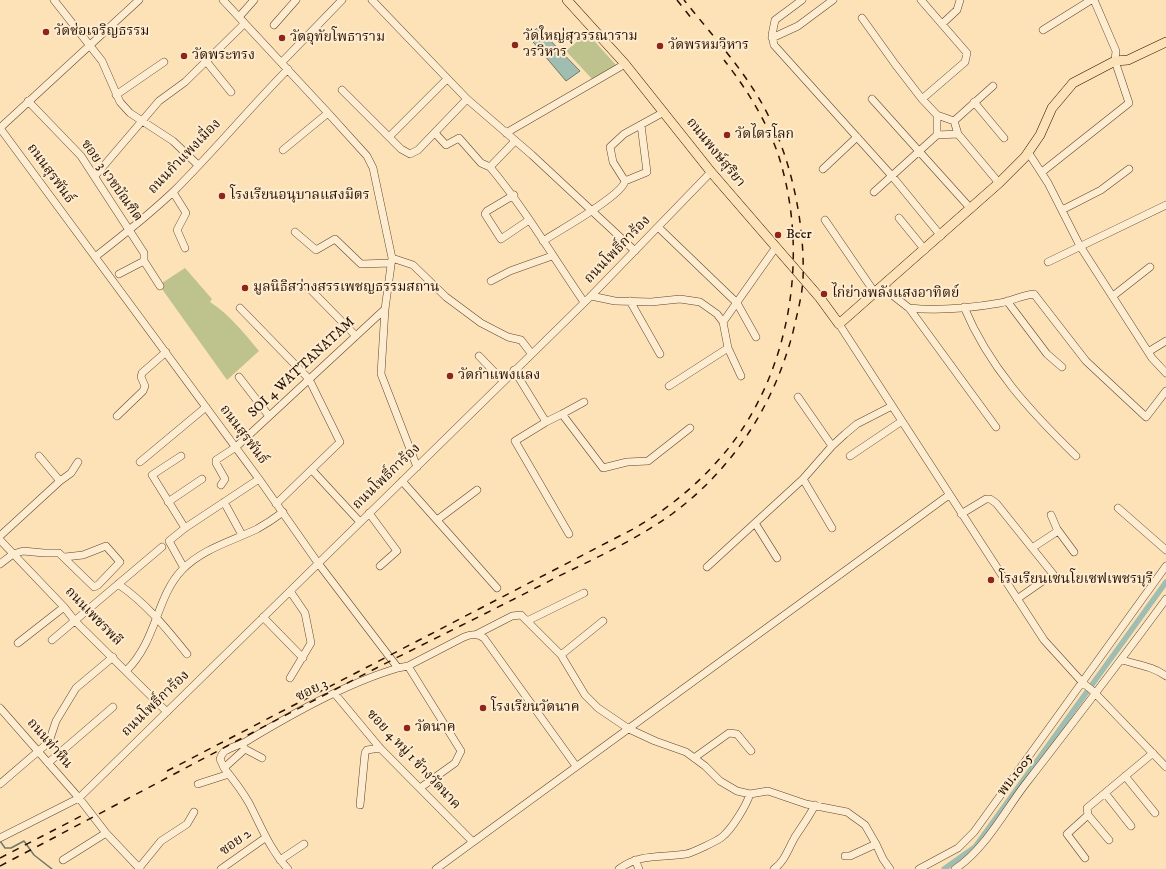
<!DOCTYPE html>
<html>
<head>
<meta charset="utf-8">
<style>
	body { margin:0 }
	canvas { display:block; background:#fce2b6 }
</style>
</head>
<body>
<canvas width="1166" height="869"></canvas>
<script>
const ctx = document.querySelector('canvas').getContext('2d');
ctx.lineJoin = 'round';
function paint(path, color) { ctx.fillStyle = color; ctx.fill(path, 'evenodd'); }
function trace(path, color, width, dash) { ctx.strokeStyle = color; ctx.lineWidth = width; ctx.lineCap = dash ? 'butt' : 'round'; ctx.setLineDash(dash || []); ctx.stroke(path); }
function drawText(font, color, halo, rows, align = 'center') {
  ctx.font = font + ' "IM FELL DW Pica","Noto Serif Thai",serif'; ctx.lineWidth = 4; ctx.setLineDash([]); ctx.textBaseline = 'middle'; ctx.strokeStyle = halo; ctx.fillStyle = color; for (const [text, x, y, turn = 0] of rows) {
    ctx.save(); ctx.translate(x, y); ctx.rotate((+turn || 0) * Math.PI / 180); ctx.textAlign = isNaN(turn) ? turn : align; if (halo) ctx.strokeText(text, 0, 0); ctx.fillText(text, 0, 0); ctx.restore();
  }
}
const green = new Path2D(`
	M 587,33 L 617,66 L 593,80 L 566,51 Z
	M 185,268 L 212,299 L 210,302 C 230,315 244,333 259,351 L 227,380 L 162,289 L 162,283 Z`);
const water = new Path2D(`
	M 538,28 L 580,71 L 566,81 L 528,36 Z`);
const stream = new Path2D(`
	M 0,841 L 5,848 L 11,848 L 24,841 L 34,855 L 52,869`);
const canal = new Path2D(`
	M 944,869 L 975,847 L 1166,582`);
const minor = new Path2D(`
	M 54,0 L 102,61 L 120,102 L 130,113 L 173,141 L 198,165
	M 223,0 L 328,113 L 367,156 L 373,168 L 392,258 L 385,309 L 381,374 L 417,467
	M 372,0 L 467,99 L 532,155 L 635,251
	M 802,0 L 775,20 L 772,35 L 774,45 L 892,176 L 941,236
	M 921,0 L 967,53 L 965,62 L 922,99
	M 239,17 L 254,0
	M 862,18 L 895,64 L 922,99 L 937,115 L 954,121 L 958,134 L 999,183
	M 942,24 L 957,10 L 960,0
	M 274,25 L 296,0
	M 1043,30 L 1091,0
	M 772,38 L 798,26 L 833,0
	M 206,61 L 231,92
	M 282,62 L 342,0
	M 342,90 L 401,149 L 410,154 L 418,150 L 467,99
	M 116,95 L 164,62
	M 872,99 L 971,209
	M 28,101 L 81,156 L 144,253 L 144,261 L 119,274
	M 974,102 L 1004,138
	M 937,115 L 937,135 L 958,134
	M 954,121 L 993,86
	M 0,128 L 259,479 L 318,563 L 398,668 L 408,666 L 461,751 L 455,763 L 420,788
	M 0,128 L 139,0
	M 435,133 L 446,145 L 459,138 L 481,163 L 490,167
	M 506,133 L 625,64
	M 390,136 L 447,79
	M 515,141 L 490,167 C 525,209 553,257 584,302
	M 283,150 L 328,113
	M 1028,152 L 1048,183 L 1080,246 L 1152,358 L 1166,373
	M 823,169 L 857,137
	M 1042,172 L 1129,103 L 1115,61 L 1116,51 L 1094,0
	M 95,176 L 159,101 L 185,82 L 244,24
	M 625,181 L 647,172 L 641,125
	M 173,192 L 186,213 L 177,230 L 185,248
	M 874,192 L 937,135
	M 514,195 L 487,211 L 485,214 L 501,239 L 529,220
	M 1062,210 L 1101,190 L 1129,169
	M 899,218 L 925,250
	M 825,220 L 875,293
	M 658,227 L 737,303 L 756,337
	M 295,232 L 316,250 L 335,239 L 361,264 L 391,263
	M 543,241 C 558,231 622,196 625,181 L 613,162 L 610,147 L 624,134 L 664,112
	M 95,257 C 122,236 149,215 174,191 C 213,152 249,109 288,69
	M 392,258 L 413,265 L 446,297 L 481,323 L 508,337 L 521,340 L 531,353
	M 144,261 L 160,286
	M 1048,262 L 1166,205
	M 491,281 L 510,271 L 552,256
	M 884,285 L 891,294 L 909,308 L 996,427
	M 307,286 L 356,336
	M 591,296 L 615,301 L 651,302 L 680,299 L 700,302 L 717,314 L 723,322 L 728,348 L 741,376
	M 1113,296 L 1150,267
	M 630,301 L 660,354
	M 1007,301 L 1047,354 L 1062,367
	M 964,307 C 989,367 1030,411 1076,456
	M 240,308 L 309,379 L 340,442 L 276,504
	M 909,308 C 939,311 971,308 1000,303 C 1011,301 1023,295 1034,294 L 1086,361 L 1146,417 L 1166,391
	M 723,322 L 776,247
	M 839,324 L 1044,640 L 1083,683 L 1093,691 L 1166,767
	M 1148,352 L 1166,341
	M 479,356 L 503,381
	M 514,370 L 546,422 L 515,441 L 569,534
	M 239,377 L 269,416
	M 669,386 L 728,348
	M 798,397 L 832,446
	M 562,414 L 584,402
	M 117,416 L 143,391 L 145,386 L 141,377 L 142,373 L 166,352
	M 546,422 L 562,414 L 603,468 L 627,462 L 648,461 L 690,428
	M 181,456 L 152,475 L 185,528
	M 850,456 L 902,421
	M 140,462 L 206,407
	M 312,470 L 360,522
	M 803,479 L 832,528
	M 60,481 L 71,473 L 78,462
	M 402,481 L 497,588
	M 221,485 L 225,479 L 216,463 L 216,460 L 236,447 L 385,309
	M 168,502 L 202,479
	M 224,502 L 242,535
	M 1118,508 L 1166,550
	M 369,513 L 397,551 L 380,566
	M 961,514 L 986,499 L 990,499 L 996,503 L 1053,574 L 1017,599
	M 1051,515 L 1057,529 L 1074,552
	M 437,520 L 477,490
	M 755,523 L 777,558
	M 0,536 L 60,481 L 39,456
	M 0,540 L 64,607 L 75,621 L 167,712
	M 1032,548 L 1058,531
	M 0,564 L 13,554 L 23,551 L 44,553 L 59,553 L 94,587 L 98,585 L 120,562 L 106,546 L 83,555 L 65,557
	M 707,567 L 803,479 L 832,446 L 845,434 L 857,424 L 892,406
	M 184,568 L 169,541 L 185,528 L 259,479
	M 118,584 C 146,603 166,628 187,654
	M 584,593 L 527,621 L 561,655 L 585,695 L 598,708 L 629,729 L 655,741 L 686,752 L 705,766 L 720,781 L 737,791 L 750,794 L 768,791 L 806,804 L 847,812 L 865,825 L 876,844
	M 263,617 L 303,658
	M 477,634 L 512,616 L 521,615 L 527,621
	M 52,640 L 162,547
	M 18,643 L 64,607
	M 561,655 L 603,621
	M 1122,660 C 1138,665 1152,666 1166,676
	M 408,666 L 464,637 C 471,634 477,633 484,638 L 576,766
	M 126,671 C 157,641 156,597 182,570 C 202,549 232,541 257,529 C 266,524 275,518 283,512
	M 290,678 L 311,643 L 305,613 L 290,591
	M 335,694 L 380,748 L 473,842
	M 0,708 L 79,798 L 106,833 L 140,869
	M 242,744 L 245,749 L 224,768 L 220,759 C 221,756 222,753 225,751 C 231,747 240,745 247,741 C 292,714 347,683 398,668
	M 245,749 L 262,758
	M 694,758 L 729,733 L 737,734 L 751,751
	M 48,763 L 113,707
	M 224,768 C 233,779 242,791 249,803 C 261,826 270,850 288,869
	M 1125,776 L 1155,813
	M 0,784 L 49,742 L 56,721 L 76,688 L 113,657
	M 198,784 L 229,774
	M 1105,793 L 1131,826
	M 360,805 L 365,753 L 367,750 L 380,748
	M 0,838 L 79,798 L 591,296 L 711,172
	M 1109,840 L 1088,815 L 1087,808 L 1153,753
	M 845,856 L 850,856 L 876,844 L 883,859 L 890,869
	M 1085,858 L 1067,834 L 1088,815
	M 63,860 L 106,833
	M 280,860 L 304,844
	M 635,860 L 639,869
	M 139,868 L 161,841 L 187,824 L 194,812
	M 221,869 L 265,838
	M 436,869 L 949,495
	M 619,869 C 640,853 662,858 686,854 C 692,853 717,841 722,837 C 732,829 746,806 750,794
	M 774,869 C 785,861 788,849 795,837 C 802,826 809,817 815,805
	M 919,869 L 958,848 L 974,832 L 1166,566
	M 955,869 C 984,850 1003,814 1024,786 C 1072,724 1120,662 1166,599`);
const major = new Path2D(`
	M 567,0 L 625,64 L 711,172 L 820,298 L 839,324 L 999,183 L 1025,157 L 1040,135 L 1052,108 L 1073,83 L 1115,61 L 1128,60 L 1166,42`);
const rail = new Path2D(`
	M 677,0 L 692,19
	M 167,771 L 635,528 C 664,511 690,491 713,466 C 789,386 812,258 778,154 C 766,120 746,88 724,60
	M 0,858 L 83,815
	M 0,866 C 132,797 263,726 396,658 C 450,631 505,604 559,576 C 598,557 637,539 672,514 C 733,469 774,405 793,332 C 797,314 802,297 803,279 C 805,228 793,167 771,121 C 750,76 715,39 684,0`);
const markers = [
	[46,32,4,"#8f2418"],
	[282,38,4,"#8f2418"],
	[515,45,4,"#8f2418"],
	[660,46,4,"#8f2418"],
	[184,56,4,"#8f2418"],
	[727,135,4,"#8f2418"],
	[222,196,4,"#8f2418"],
	[778,235,4,"#8f2418"],
	[245,288,4,"#8f2418"],
	[824,294,4,"#8f2418"],
	[450,376,4,"#8f2418"],
	[991,580,4,"#8f2418"],
	[483,708,4,"#8f2418"],
	[407,728,4,"#8f2418"]
];
const poiNames = [
	["วัดช่อเจริญธรรม",54,32],
	["วัดใหญ่สุวรรณาราม",523,37],
	["วรวิหาร",523,53],
	["วัดอุทัยโพธาราม",290,38],
	["วัดพรหมวิหาร",668,46],
	["วัดพระทรง",192,56],
	["วัดไตรโลก",735,135],
	["โรงเรียนอนุบาลแสงมิตร",230,196],
	["Beer",786,235],
	["มูลนิธิสว่างสรรเพชญธรรมสถาน",253,288],
	["ไก่ย่างพลังแสงอาทิตย์",832,294],
	["วัดกำแพงแลง",458,376],
	["โรงเรียนเซนโยเซฟเพชรบุรี",999,580],
	["โรงเรียนวัดนาค",491,708],
	["วัดนาค",415,728]
];
const streetNames = [
	["ถนนพงษ์สุริยา",715,153,51],
	["ถนนกำแพงเมี่อง",185,157,-46],
	["ถนนสุรพันธ์",50,174,54],
	["ซอย 3 เวชบัณฑิต",111,181,55],
	["ถนนโพธิ์การ้อง",618,250,-46],
	["SOI 4 WATTANATAM",302,368,-43],
	["ถนนสุรพันธ์",243,435,53],
	["ถนนโพธิ์การ้อง",387,477,-44],
	["ถนนเพชรพลี",93,617,46],
	["ซอย 3",312,691,-26],
	["ถนนโพธิ์การ้อง",156,704,-44],
	["ถนนท่าหิน",49,744,49],
	["ซอย 4 หมู่ 1 ข้างวัดนาค",413,760,47],
	["พบ.1005",1016,775,-53],
	["ซอย 2",236,843,-35]
];
paint(green, '#bec38e');
paint(water, '#a0bdb2');
trace(water, '#70786b', 1);
trace(stream, '#70786b', 1.5);
trace(canal, '#a0bdb2', 5.5);
trace(minor, '#5e442e', 8);
trace(major, '#291000', 10);
trace(minor, '#fdecd0', 7);
trace(major, '#fce2b6', 9);
trace(rail, '#291000', 1.5, [7, 7]);
for (const [x, y, r, color] of markers) { const dot = new Path2D(); dot.arc(x, y, r, 0, 2 * Math.PI); ctx.fillStyle = color; ctx.fill(dot); trace(dot, '#fdecd0', 1.5); }
drawText('14px', '#291000', '#fdecd0', poiNames, 'left');
drawText('14px', '#291000', '#fdecd0', streetNames);
</script>
</body>
</html>
